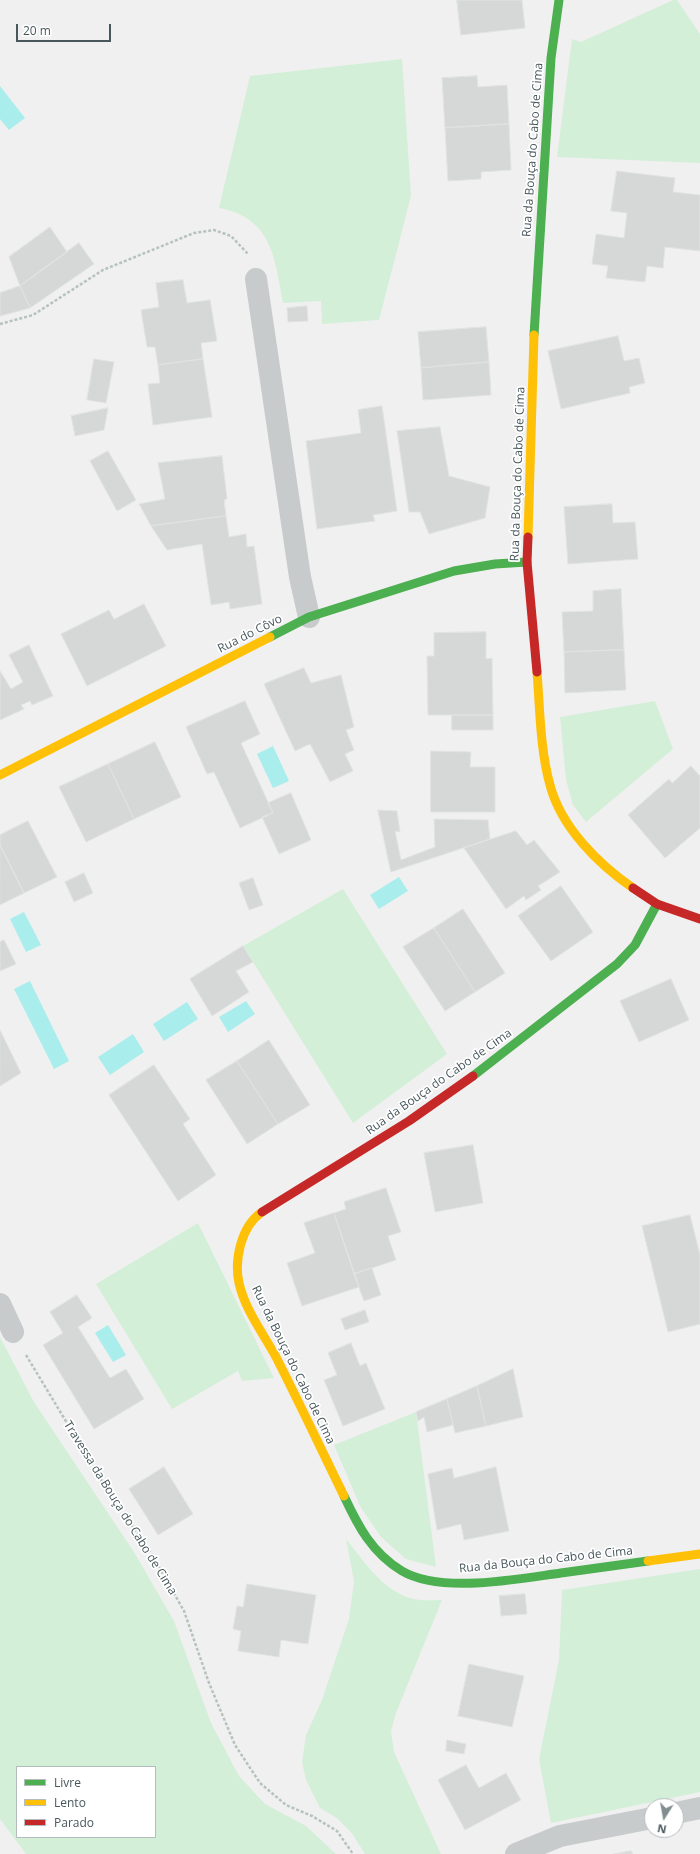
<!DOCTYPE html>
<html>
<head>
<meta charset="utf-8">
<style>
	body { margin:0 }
	#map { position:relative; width:700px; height:1854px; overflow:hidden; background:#f0f0f0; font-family:"Open Sans",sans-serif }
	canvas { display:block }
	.legend { position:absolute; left:16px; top:1766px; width:140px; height:72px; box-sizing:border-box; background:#fff; border:1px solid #b5bcbe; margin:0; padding:5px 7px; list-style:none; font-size:12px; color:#47575c }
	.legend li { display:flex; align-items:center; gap:8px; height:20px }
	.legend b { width:20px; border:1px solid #b5bcbe }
	.north { position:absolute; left:644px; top:1798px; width:40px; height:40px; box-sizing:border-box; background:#fff; border:1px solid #b5bcbe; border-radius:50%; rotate:191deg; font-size:11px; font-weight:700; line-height:16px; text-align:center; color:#47575c }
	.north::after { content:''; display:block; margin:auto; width:14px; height:18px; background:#828d90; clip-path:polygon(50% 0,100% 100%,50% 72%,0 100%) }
	.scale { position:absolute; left:16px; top:24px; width:95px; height:18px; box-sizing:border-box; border:2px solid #47575c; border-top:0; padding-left:5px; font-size:12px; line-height:14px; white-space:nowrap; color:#47575c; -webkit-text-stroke:3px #fff; paint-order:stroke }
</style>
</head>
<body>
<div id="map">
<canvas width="700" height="1854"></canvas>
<ul class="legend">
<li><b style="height:5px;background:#4caf50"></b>Livre</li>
<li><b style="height:5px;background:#ffc107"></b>Lento</li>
<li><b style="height:5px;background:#c62828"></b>Parado</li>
</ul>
<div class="north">N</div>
<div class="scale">20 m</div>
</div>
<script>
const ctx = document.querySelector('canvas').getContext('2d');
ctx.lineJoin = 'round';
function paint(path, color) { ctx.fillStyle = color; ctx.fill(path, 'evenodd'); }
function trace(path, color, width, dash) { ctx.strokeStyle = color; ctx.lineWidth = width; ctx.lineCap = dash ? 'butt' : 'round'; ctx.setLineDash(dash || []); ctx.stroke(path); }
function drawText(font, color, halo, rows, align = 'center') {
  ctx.font = font + ' "Open Sans",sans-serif'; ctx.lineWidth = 3.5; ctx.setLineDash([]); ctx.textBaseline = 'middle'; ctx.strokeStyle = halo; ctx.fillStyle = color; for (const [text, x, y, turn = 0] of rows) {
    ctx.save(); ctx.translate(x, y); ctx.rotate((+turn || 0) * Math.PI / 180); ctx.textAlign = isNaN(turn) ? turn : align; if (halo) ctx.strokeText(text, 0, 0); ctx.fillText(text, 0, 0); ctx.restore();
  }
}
const green = new Path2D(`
	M 673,0 L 677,0 L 700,34 L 700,163 L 557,157 L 572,39 L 581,42 Z
	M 402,59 L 411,196 L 379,320 L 322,324 L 321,301 L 283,303 C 275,258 272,218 219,208 L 250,76 Z
	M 655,701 L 673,749 L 586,822 L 573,805 L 566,780 L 560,717 Z
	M 343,889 L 447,1054 L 353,1123 L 243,946 Z
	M 198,1223 L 274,1378 L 242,1381 L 238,1371 L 172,1409 L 96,1284 Z
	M 0,1337 L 34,1402 L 134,1552 L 174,1621 L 211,1723 L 239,1776 L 265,1804 L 306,1826 L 336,1854 L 26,1854 L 0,1819 ZM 17,1767 L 155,1767 L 155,1837 L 17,1837 Z
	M 416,1412 L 436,1567 L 406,1559 L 381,1537 L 361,1508 L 334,1445 Z
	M 346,1539 C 364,1561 384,1593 414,1599 C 422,1601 433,1600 442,1600 L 396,1713 L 391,1731 L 394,1752 L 441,1854 L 365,1854 L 351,1832 L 337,1818 L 320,1808 L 306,1780 L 302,1762 L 306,1735 L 322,1700 L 349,1619 L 354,1581 Z
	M 700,1569 L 700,1792 L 551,1823 L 539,1759 L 559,1660 L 562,1590 Z`);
const water = new Path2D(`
	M 0,86 L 25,118 L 9,130 L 0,119 Z
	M 273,746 L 289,781 L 273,788 L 257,754 Z
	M 399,877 L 408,891 L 379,909 L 370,895 Z
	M 24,912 L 41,945 L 26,952 L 10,919 Z
	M 30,981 L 69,1061 L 54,1069 L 14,989 Z
	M 246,1001 L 255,1014 L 228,1032 L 219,1017 Z
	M 187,1002 L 198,1019 L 164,1041 L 153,1024 Z
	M 133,1034 L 144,1052 L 110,1075 L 98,1057 Z
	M 108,1325 L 126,1355 L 113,1362 L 95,1333 Z`);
const building = new Path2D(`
	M 457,0 L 522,0 L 525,28 L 461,35 Z
	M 477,76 L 478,87 L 507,85 L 509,124 L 445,128 L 442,78 Z
	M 509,124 L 511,170 L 481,172 L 481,179 L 448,181 L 445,128 Z
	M 617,171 L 675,178 L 673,192 L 700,195 L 700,251 L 665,247 L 663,268 L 647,266 L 645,282 L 606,278 L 608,266 L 592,264 L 596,234 L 624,238 L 627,213 L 611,211 Z
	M 50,227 L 67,252 L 20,286 L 9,257 Z
	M 79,243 L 94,264 L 30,308 L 20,286 Z
	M 183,280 L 187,303 L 210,300 L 217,341 L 201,343 L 203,359 L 158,365 L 155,347 L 147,347 L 141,310 L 159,307 L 156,283 Z
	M 20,286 L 30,308 L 0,316 L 0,293 Z
	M 307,306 L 308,321 L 288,322 L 287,308 Z
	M 486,327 L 489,362 L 421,368 L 418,332 Z
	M 618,336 L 624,361 L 639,358 L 645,383 L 629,387 L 630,393 L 561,409 L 548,351 Z
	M 94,359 L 114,362 L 106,403 L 87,400 Z
	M 203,359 L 212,417 L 153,425 L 148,384 L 160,383 L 158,365 Z
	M 489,362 L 491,395 L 423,400 L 421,368 Z
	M 382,406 L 397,511 L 373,515 L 375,521 L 317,529 L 306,441 L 361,433 L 358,410 Z
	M 108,408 L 104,430 L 75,436 L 71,416 Z
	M 440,427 L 449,476 L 490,487 L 485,518 L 429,534 L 420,512 L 409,512 L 397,431 Z
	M 108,451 L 136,500 L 117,511 L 90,461 Z
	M 222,456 L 227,499 L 224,500 L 226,516 L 151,526 L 139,504 L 165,499 L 158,463 Z
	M 612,504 L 613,523 L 635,522 L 638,559 L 568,564 L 564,507 Z
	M 226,516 L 229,537 L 246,534 L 247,547 L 254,546 L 262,604 L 230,609 L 229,602 L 211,605 L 202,544 L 167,550 L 151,526 Z
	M 621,589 L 624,650 L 564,652 L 562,612 L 593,611 L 593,591 Z
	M 144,604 L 166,646 L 87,686 L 61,634 L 109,610 L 114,619 Z
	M 486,632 L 486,659 L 492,658 L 493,715 L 428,715 L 427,656 L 434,656 L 434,633 Z
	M 29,645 L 53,696 L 32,705 L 30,701 L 21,705 L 24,709 L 0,720 L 0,671 L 11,689 L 23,682 L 9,655 Z
	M 624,650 L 626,690 L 565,693 L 564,652 Z
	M 304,668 L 311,683 L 341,675 L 354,727 L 346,730 L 354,750 L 345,754 L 353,771 L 330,782 L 310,744 L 295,751 L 264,684 Z
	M 245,701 L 260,734 L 241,743 L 273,813 L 240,828 L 214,772 L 207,774 L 186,727 Z
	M 452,715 L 493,715 L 493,730 L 452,730 Z
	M 155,742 L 181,797 L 134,819 L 108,764 Z
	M 431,751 L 471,752 L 470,767 L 495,767 L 495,812 L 431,812 Z
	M 108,764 L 134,819 L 86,842 L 59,787 Z
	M 691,766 L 700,776 L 700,828 L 665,858 L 628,815 L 669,779 L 672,783 Z
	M 291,793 L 311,840 L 279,854 L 262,817 L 273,813 L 268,803 Z
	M 378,810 L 397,811 L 400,832 L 395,831 L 401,860 L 435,847 L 434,819 L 488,820 L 490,839 L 391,872 Z
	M 28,821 L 57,877 L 24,893 L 0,845 L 0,835 Z
	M 516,831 L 527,845 L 534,840 L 560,872 L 538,886 L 541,890 L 526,900 L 524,896 L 506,909 L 464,848 Z
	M 0,845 L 24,893 L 0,905 Z
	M 84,873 L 93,893 L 74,902 L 65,882 Z
	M 253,878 L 263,905 L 249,910 L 239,883 Z
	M 561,886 L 593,932 L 551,961 L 518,916 Z
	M 463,909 L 505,973 L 475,992 L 434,928 Z
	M 434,928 L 475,992 L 445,1011 L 403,947 Z
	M 4,940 L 16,964 L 0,971 L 0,942 Z
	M 243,946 L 253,962 L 236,971 L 249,992 L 212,1016 L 190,979 Z
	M 671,979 L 689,1020 L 639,1042 L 620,1001 Z
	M 0,1030 L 21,1073 L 0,1086 Z
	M 269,1040 L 310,1105 L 278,1124 L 237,1061 Z
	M 237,1061 L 278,1124 L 247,1144 L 206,1080 Z
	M 154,1065 L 190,1119 L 183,1124 L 216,1175 L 178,1201 L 109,1095 Z
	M 473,1145 L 483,1203 L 435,1212 L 424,1153 Z
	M 386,1188 L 401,1232 L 388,1236 L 396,1260 L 354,1274 L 334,1213 L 346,1209 L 344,1202 Z
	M 334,1213 L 359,1287 L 302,1306 L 287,1263 L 315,1253 L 304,1223 Z
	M 690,1215 L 700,1255 L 700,1324 L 668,1332 L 642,1226 Z
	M 372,1268 L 381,1295 L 364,1301 L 354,1274 Z
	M 77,1295 L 92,1318 L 78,1327 L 110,1378 L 126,1369 L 144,1399 L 94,1429 L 43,1345 L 63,1333 L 50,1312 Z
	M 365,1310 L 369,1322 L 345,1330 L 341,1319 Z
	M 351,1343 L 360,1366 L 366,1363 L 385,1409 L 343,1426 L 324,1380 L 337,1375 L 328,1353 Z
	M 513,1369 L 523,1417 L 486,1426 L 477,1386 Z
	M 477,1386 L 486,1426 L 455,1433 L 447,1399 Z
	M 447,1399 L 453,1425 L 427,1432 L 424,1417 L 418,1421 L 416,1412 Z
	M 164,1467 L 193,1514 L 158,1535 L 129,1489 Z
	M 496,1467 L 509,1531 L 464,1540 L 461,1524 L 437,1530 L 428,1474 L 452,1468 L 454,1478 Z
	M 247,1584 L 316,1595 L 308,1644 L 281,1640 L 279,1657 L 238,1651 L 241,1631 L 233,1629 L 237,1606 L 243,1607 Z
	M 525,1594 L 527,1614 L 501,1616 L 499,1596 Z
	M 469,1664 L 524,1676 L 512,1727 L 458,1716 Z
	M 447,1740 L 466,1744 L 464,1754 L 446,1751 Z
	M 466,1765 L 479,1788 L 506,1773 L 521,1800 L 465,1830 L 438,1780 Z
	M 631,1851 L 633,1854 L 614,1854 Z`);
const path = new Path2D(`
	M 0,324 L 33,315 L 103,270 L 194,233 L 214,230 L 231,236 L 248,254
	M 26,1355 L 105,1486 L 154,1558 L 184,1611 L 209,1683 L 235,1745 L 260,1783 L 286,1805 L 312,1816 L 337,1831 L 353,1854`);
const street = new Path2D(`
	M 256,279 L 300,577 L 309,617
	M 0,1304 L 13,1332
	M 676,1813 L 700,1808
	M 516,1854 L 560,1836 L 652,1818`);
const fast = new Path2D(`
	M 534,335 L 551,58 L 559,0
	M 270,637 L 309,617 L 454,571 L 495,564 L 527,562
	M 473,1076 L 617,964 L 635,945 L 657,904
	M 344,1496 C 358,1526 372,1553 402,1571 C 441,1594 517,1579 561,1573 C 590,1569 619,1565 648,1561`);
const slow = new Path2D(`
	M 528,537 L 534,335
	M 537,672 C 540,709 540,749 550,785 C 561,827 598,864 633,888
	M 0,775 L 270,637
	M 262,1212 C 241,1226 234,1260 239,1283 C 245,1310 263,1333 276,1357 C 299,1402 321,1449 344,1496
	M 648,1561 L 700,1554`);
const jam = new Path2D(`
	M 528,537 L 527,562 L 537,672
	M 633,888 L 657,904 L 700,919
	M 262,1212 L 409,1121 L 473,1076`);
const streetNames = [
	["Rua da Bouça do Cabo de Cima",533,150,-86],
	["Rua da Bouça do Cabo de Cima",518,474,-88],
	["Rua do Côvo",250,634,-27],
	["Rua da Bouça do Cabo de Cima",439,1082,-35],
	["Rua da Bouça do Cabo de Cima",293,1365,64],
	["Travessa da Bouça do Cabo de Cima",120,1508,58],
	["Rua da Bouça do Cabo de Cima",546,1560,-6]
];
paint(green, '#d4efd8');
paint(water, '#a9edec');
paint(building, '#d6d8d8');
trace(building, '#e1e2e3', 1);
trace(path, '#b6c3bc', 2.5, [3, 2]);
trace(street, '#c7cbcc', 22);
trace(fast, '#4caf50', 9);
trace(slow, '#ffc107', 9);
trace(jam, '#c62828', 9);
drawText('12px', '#47575c', '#fff', streetNames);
</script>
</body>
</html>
